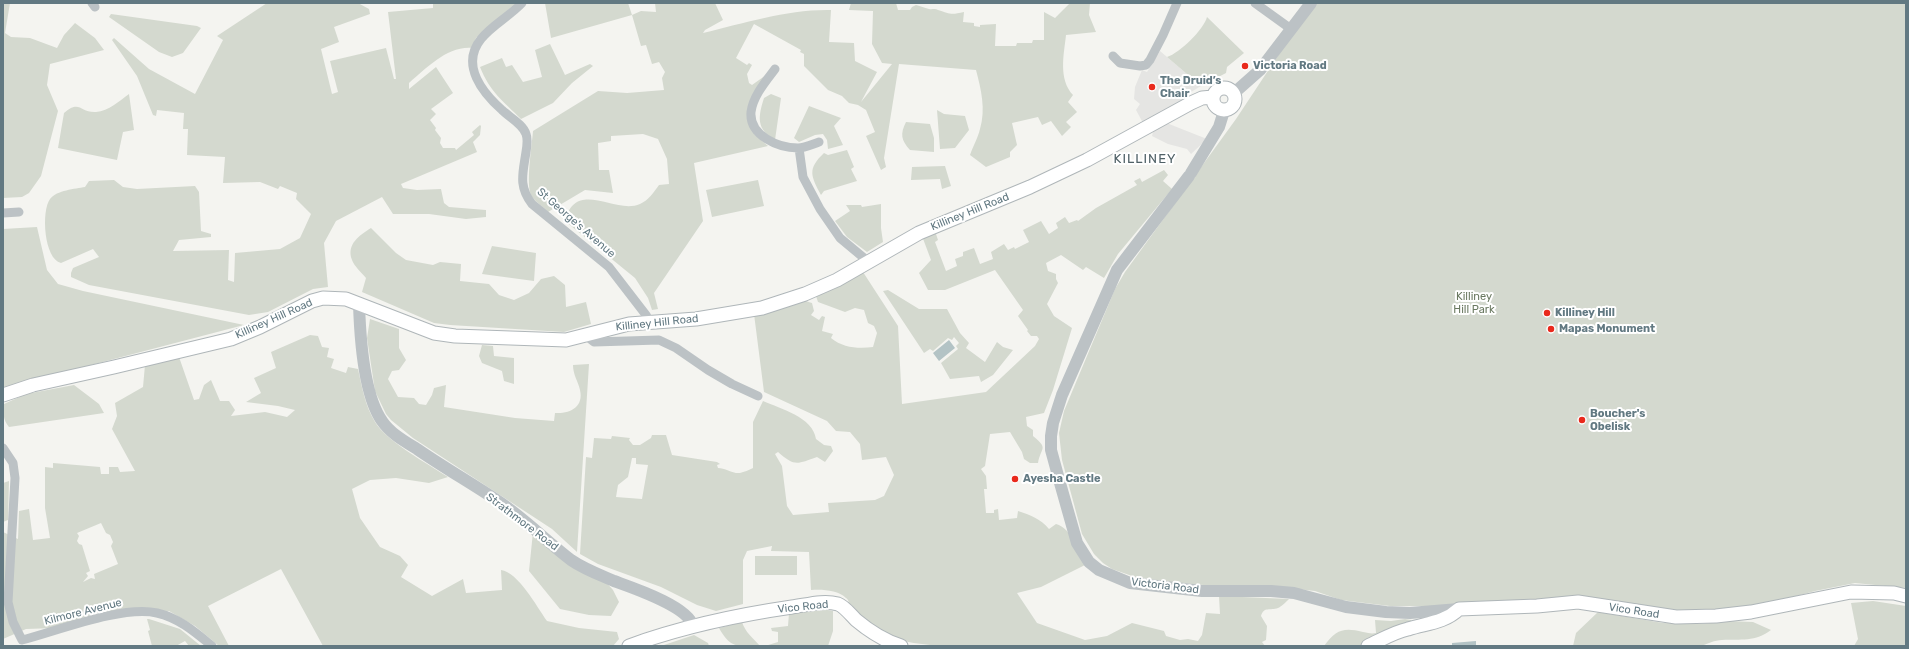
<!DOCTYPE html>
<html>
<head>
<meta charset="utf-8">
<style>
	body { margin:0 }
	#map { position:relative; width:1909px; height:649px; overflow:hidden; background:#f4f4f0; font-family:Rubik,sans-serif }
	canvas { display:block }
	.frame { position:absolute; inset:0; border:4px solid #627982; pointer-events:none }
</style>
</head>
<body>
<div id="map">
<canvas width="1909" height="649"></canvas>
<div class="frame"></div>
</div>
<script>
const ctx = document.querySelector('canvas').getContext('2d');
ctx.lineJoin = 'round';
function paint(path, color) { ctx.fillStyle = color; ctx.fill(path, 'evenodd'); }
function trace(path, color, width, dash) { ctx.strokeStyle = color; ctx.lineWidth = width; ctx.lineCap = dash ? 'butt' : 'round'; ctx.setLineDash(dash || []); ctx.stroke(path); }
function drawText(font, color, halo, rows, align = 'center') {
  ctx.font = font + ' Rubik,sans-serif'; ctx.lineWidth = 4; ctx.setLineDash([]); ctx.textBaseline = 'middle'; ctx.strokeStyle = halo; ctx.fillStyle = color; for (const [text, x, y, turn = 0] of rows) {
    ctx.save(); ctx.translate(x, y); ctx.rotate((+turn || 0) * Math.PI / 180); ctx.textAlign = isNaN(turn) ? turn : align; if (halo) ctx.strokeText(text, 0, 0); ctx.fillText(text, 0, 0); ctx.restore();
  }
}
const built = new Path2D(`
	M 1160,51 L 1201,86 L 1181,98 L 1183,101 L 1143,123 L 1136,110 L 1140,104 L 1134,99 L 1135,87 L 1142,70 L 1147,72 Z
	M 1164,122 L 1207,139 L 1191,154 L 1187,149 L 1168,144 L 1152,136 L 1154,128 Z`);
const green = new Path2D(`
	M 3,3 L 10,3 L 5,33 L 11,37 L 30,38 L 57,48 L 64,35 L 75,23 L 95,38 L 104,50 L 50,64 L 47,85 L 58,111 L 41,176 L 29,193 L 22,197 L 3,198 Z
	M 267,3 L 358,3 L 369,9 L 370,14 L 334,27 L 339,42 L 321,49 L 332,94 L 338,92 L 330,61 L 386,48 L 394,79 L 396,79 L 388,12 L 433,8 L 433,3 L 516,3 L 476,38 L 472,48 C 447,46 427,68 409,83 L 409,89 L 436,67 L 453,93 L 431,109 L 436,114 L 430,120 L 436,128 L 435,130 L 441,138 L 440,143 L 443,148 L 455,148 L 456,150 L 474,135 L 472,132 L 480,125 L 481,126 L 480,135 L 473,142 L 477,152 L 401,184 L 403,188 L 417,190 L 441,189 L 444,203 L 449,207 L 486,210 L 486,217 L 466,219 L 429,214 L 393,214 L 382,197 L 336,221 L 324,243 L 328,287 L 313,289 L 268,312 L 249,315 L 89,285 L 71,277 L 71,273 L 73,268 L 99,257 L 93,249 L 61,263 C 44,259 41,211 50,199 C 57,190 75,189 85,187 L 89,181 L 114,180 L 123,187 L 137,189 L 195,186 L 199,192 L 201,231 L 211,234 L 211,237 L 179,240 L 173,251 L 229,250 L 228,280 L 234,282 L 235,253 L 280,249 L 300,238 L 311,214 L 296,199 L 297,193 L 280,186 L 278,189 L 260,182 L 223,183 L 225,157 L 187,155 L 188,129 L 183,129 L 184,113 L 157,110 L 156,116 L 153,115 L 137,76 L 112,40 L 114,38 L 149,69 L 195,94 L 223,40 L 217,36 Z
	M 545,3 L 628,3 L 632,15 L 641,11 L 656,12 L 655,3 L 715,3 L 723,20 L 705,30 L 703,33 C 745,23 788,9 831,10 L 829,42 L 854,43 L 855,61 L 877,72 L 861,102 L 892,64 L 882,63 L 872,44 L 873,11 L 849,10 L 851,3 L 896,3 L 898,10 L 910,10 L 912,7 L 916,5 C 921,6 924,8 929,9 C 932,10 935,8 938,10 C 950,14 951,15 964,12 L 963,22 L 974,23 L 974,26 L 980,27 L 980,25 L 996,24 L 995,46 L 1016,46 L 1017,43 L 1032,43 L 1033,40 L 1044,40 L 1044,12 L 1055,18 L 1070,3 L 1090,3 L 1089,15 L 1096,32 L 1066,35 C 1064,54 1058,79 1073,95 L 1068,102 L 1077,112 L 1066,122 L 1071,127 L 1062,136 L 1051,121 L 1042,125 L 1038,117 L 1012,123 L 1017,145 L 1010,152 L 1010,157 L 986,167 L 970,155 C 973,146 978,138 980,129 C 986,109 981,89 976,70 L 899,64 L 884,158 L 886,167 L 881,170 L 866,136 L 875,132 L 866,110 L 858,105 L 849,103 L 842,96 L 828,90 L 804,66 L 804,54 L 800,52 L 801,50 L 754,24 L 736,58 L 747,65 L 749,63 L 752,65 L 747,74 L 749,83 L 752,85 L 766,75 L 751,103 L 754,134 L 768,146 L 694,163 L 703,221 L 654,293 L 658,309 L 652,310 L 648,298 L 635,278 L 565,221 C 576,178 615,215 640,204 C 649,200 653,193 659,185 L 669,184 L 667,159 L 658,139 L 643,134 L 611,136 L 611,141 L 598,143 L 599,170 L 609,170 L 613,193 L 585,190 L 548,212 C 543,207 536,202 532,197 C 525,187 532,145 533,131 L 598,91 L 627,93 L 664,90 L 662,78 L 665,72 L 659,62 L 652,64 L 646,45 L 641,46 L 632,15 L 551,38 Z
	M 1317,3 L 1906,3 L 1906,588 L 1855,583 L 1815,591 L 1756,607 L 1677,613 L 1579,596 L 1437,606 L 1390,606 L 1341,600 L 1315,591 L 1262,585 L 1214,586 L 1171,582 L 1135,577 L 1112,569 L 1103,563 L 1094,554 L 1082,534 L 1062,460 L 1059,433 L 1064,411 L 1115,289 L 1125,272 L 1236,119 L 1297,27 Z
	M 111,14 L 197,26 L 201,28 L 183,53 L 172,57 L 159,52 L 109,17 Z
	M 1207,17 L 1244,53 L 1227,67 L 1226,73 L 1201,86 L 1167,57 C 1180,53 1204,29 1207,17 Z
	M 550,44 L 565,75 L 590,64 L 593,66 L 572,83 L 553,103 L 521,119 C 503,101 490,92 480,67 L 502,58 L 506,67 L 512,65 L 523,82 L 542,77 L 535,50 Z
	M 129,94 L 134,130 L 123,132 L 117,160 L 58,148 L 64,113 C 80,99 80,113 96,112 C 109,111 119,101 129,94 Z
	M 771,94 L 781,98 L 775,140 C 756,129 758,117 764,98 Z
	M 809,106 L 841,118 L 834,126 L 843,145 L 828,149 L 827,140 L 823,134 L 815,135 L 799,142 L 794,138 Z
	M 937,110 L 944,114 L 965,116 L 969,130 L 955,148 L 940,149 Z
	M 906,122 L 930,124 L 934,138 L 934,152 L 910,150 C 901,140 900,134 906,122 Z
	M 847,150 L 854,167 L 851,169 L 857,181 L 824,191 L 821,195 C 811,176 807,169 824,153 L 828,155 Z
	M 945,166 L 951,186 L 942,189 L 940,179 L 911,180 L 912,167 Z
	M 1164,170 L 1168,175 L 1163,181 L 1172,189 L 1118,254 L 1104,278 L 1086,267 L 1083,270 L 1061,255 L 1046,263 L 1048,271 L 1056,274 L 1056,279 L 1058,283 L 1047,304 L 1054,316 L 1072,328 L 1053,390 L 1044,413 L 1026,417 L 1027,426 L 1033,430 L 1033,436 C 1049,449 1041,447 1038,463 L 1030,463 L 1024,459 L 1022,452 L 1010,432 L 990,434 L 985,466 L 981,469 L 986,476 L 987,489 L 984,489 L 986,513 L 994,513 L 994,510 L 998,509 L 999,520 L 1017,518 L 1018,511 C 1030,515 1041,519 1049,529 L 1056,524 C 1072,528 1078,552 1085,565 L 1041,587 L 1017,593 L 1037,623 L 1085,640 L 1107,636 L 1132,623 L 1164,631 L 1166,636 L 1180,640 L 1188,639 L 1198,641 L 1202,635 L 1206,613 L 1220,614 L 1219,596 L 1289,599 C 1286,602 1281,607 1278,608 C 1270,611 1264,606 1261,616 L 1267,626 L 1266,640 L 1262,642 L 1265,646 L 938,646 C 923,644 904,643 890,636 C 876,628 862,618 851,606 C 849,604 849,600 846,598 C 838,590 822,589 811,590 L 809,552 L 771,551 L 772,546 L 747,551 L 743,560 L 743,604 L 716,611 L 697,605 L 661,587 L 598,564 L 580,554 L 586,457 L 592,458 L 594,438 L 611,439 L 612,436 L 630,438 L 629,440 L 633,445 L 640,445 L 651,438 L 652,435 L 666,435 L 672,455 L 717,462 L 720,464 L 717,465 L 718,468 C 725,468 733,474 740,473 C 744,472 749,470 753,468 L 753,422 L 763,401 C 781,409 813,417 816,439 L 824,445 L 831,446 L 833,451 L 825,462 L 817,457 C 797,464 795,467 778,452 L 775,454 L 782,466 L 787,506 L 793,515 L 829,512 L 828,503 L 875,500 L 884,496 L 894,475 L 886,457 L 862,460 L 860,444 L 850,432 L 836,431 L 827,421 L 764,392 L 754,314 L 775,311 L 802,300 L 812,303 L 814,311 L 811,315 L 819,320 L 822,316 L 825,317 L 822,331 L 833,334 L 831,338 C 843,348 859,349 873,347 L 877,333 L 874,326 L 868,323 L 864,310 L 855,308 L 845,312 L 818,302 L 815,293 L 863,272 L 898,326 L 902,404 L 986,392 L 1035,346 L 1039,339 L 1037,336 L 1031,336 L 1027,331 L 1028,330 L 1018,316 L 1023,310 L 995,270 L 945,290 L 928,290 L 919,273 L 931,260 L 922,236 L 935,231 L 938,240 L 935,242 L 946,271 L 957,266 L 955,259 L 963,256 L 963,252 L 974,248 L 980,264 L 993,259 L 991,252 L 1004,244 L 1008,250 L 1014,247 L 1015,249 L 1029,242 L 1023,230 L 1041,221 L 1049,234 L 1058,228 L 1056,223 L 1065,217 L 1069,223 L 1077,220 L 1078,221 L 1096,208 L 1137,185 L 1134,181 L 1140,178 L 1142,182 ZM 632,458 L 636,458 L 636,464 L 648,465 L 642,499 L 616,497 L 618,485 L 628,477 Z
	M 758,180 L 764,206 L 712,217 L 706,190 Z
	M 881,204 L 881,228 L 883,242 L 867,252 L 847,237 L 835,221 L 850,211 L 846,205 L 861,205 L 862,207 Z
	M 37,227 L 47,270 L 58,284 L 83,291 L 244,325 L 3,388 L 3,229 Z
	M 371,228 L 396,253 L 406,260 L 433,265 L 440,262 L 461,264 L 460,281 L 489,284 L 499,295 L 514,300 L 529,293 L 541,279 L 554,276 L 565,285 L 566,307 L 586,302 L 591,324 L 564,332 L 450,325 L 434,323 L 362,292 L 366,278 C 362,273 354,266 352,260 C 346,244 360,235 371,228 Z
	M 492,246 L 536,253 L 534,281 L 482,274 Z
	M 888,290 L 919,309 L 947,309 L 960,333 L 969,343 L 966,348 L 985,362 L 997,342 L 1003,347 L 1013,350 L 993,375 L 981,382 L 979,376 L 950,379 L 941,363 L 958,349 L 956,346 L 959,343 L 954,337 L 952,340 L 948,338 L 933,351 L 930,349 L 924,353 L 883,291 Z
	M 370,319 L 399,329 L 399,348 L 406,360 L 399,370 L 392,371 L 388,379 L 398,397 L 414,398 L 419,404 L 426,405 L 432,395 L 434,388 L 446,385 L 444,407 L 515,418 L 554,421 L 555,413 C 570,414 584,407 580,390 C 578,381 573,375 573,365 L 589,364 L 577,552 L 552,529 L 413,438 L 391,420 L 386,414 L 375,391 L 367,338 Z
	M 310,335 L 318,336 L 322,347 L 329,348 L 327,357 L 334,359 L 331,368 L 346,373 L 348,367 L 358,369 C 362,387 365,406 375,422 C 386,441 428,464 448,477 L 429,483 L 396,478 L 370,480 L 352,489 L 360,518 L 380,547 L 400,556 L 408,565 L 401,577 L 432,596 L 463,579 L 466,593 L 502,590 L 501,570 C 518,572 537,607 547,621 L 579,628 L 617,632 L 619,639 L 613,646 L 323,646 L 281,569 L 208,606 L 229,646 L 219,646 L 195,626 L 169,611 L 138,610 L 99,612 L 55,628 L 26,629 L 3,639 L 3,532 L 18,539 L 19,511 L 29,509 L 33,540 L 50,538 L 45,508 L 45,467 L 53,468 L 53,463 L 100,467 L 101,474 L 109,474 L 109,467 L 118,467 L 120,472 L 135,471 L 112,429 L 117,416 L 115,403 L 143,387 L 145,365 L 179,357 L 194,400 L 199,399 L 204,385 L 211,380 L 220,401 L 229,401 L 235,410 L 231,416 L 265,412 L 287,417 L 295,410 L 278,406 L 246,402 L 261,393 L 254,378 L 276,368 L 271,352 ZM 101,523 L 106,533 L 110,535 L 113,542 L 111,546 L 118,564 L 94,574 L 95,579 L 91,578 L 83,582 L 88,576 L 86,573 L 90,571 L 82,545 L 79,544 L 77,541 L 79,536 L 77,533 Z
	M 482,345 L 493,346 L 494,356 L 514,358 L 514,384 L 504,381 L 502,371 L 482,363 L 479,356 Z
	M 74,385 L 99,404 L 104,413 L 9,427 C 3,420 3,413 4,404 L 26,394 Z
	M 9,481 L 8,520 L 3,522 L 3,483 Z
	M 533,532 L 605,581 L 613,590 L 619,602 L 611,616 L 589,615 L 560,609 L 529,571 Z
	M 755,556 L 797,556 L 797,575 L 755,575 Z
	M 1873,601 L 1906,606 L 1906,646 L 1854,646 L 1858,639 L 1851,603 Z
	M 827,610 L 833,611 L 833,631 L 828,646 L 765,646 L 778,642 L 778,632 L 772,631 L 771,628 L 788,626 L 789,613 Z
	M 1598,612 L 1663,623 L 1700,624 L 1728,621 L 1753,622 L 1771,630 C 1756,642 1740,639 1722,640 C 1715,640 1707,644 1701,646 L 1573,646 L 1576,633 Z
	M 147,619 L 149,619 L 180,629 L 201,646 L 189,646 L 185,641 L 176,646 L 152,646 L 148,631 L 150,630 Z
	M 1405,619 L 1411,620 L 1411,622 L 1363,646 L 1324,646 C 1336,630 1343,627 1363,632 C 1369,633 1371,634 1376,633 L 1375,620 L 1391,621 Z
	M 742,622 C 745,632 753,638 760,646 C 737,646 731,649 719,628 Z
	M 694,635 L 708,643 L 709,646 L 661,646 Z`);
const water = new Path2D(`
	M 949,340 L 955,348 L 939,361 L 933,353 Z
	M 1476,641 L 1476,646 L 1452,646 L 1452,643 Z`);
const minor = new Path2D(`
	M 92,3 L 95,7
	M 522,3 C 510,16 492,25 481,39 C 460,65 483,93 502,110 C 509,117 523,124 526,134 C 528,139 527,146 526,152 C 523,173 518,186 532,204 L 609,267 L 646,315 L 650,322
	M 1255,3 L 1291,29
	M 1113,56 L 1120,63 L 1140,66 L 1146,65 L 1150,60 L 1163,35 L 1177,3
	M 775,69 C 766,81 753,96 751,112 C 749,136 779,148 798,148 C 804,148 813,144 819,142
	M 799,148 L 803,177 L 820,209 L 840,238 L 870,263
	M 3,213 L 19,212
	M 585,335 L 594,342 L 659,340 L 676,348 L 708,370 L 732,384 L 758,396
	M 3,448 L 13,463 L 15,478 L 8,602 L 13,622 L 22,640 C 57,631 123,605 157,613 C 179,618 195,632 212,646`);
const tertiary = new Path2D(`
	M 1234,93 L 1260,70 L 1311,3
	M 1191,173 L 1219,127 L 1224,111
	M 1189,176 L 1117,270 L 1062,395 L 1053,423 L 1051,436 L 1051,450 L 1060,483 L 1077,543 L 1089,562 L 1099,570 L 1130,583 L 1202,591 L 1271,591 L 1294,593 L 1346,607 L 1386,612 L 1410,613 L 1459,609
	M 359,304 C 360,336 363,394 382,421 C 390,433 404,441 417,449 C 443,467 471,483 498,501 C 524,518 546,541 571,560 C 584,569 600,575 614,581 C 633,588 688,606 693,626`);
const secondary = new Path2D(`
	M1213 99a11 11 0 1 1 22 0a11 11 0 1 1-22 0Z
	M 3,395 L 33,385 L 114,367 L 231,339 L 260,327 L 312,301 L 323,298 L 346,299 L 434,333 L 455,336 L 566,340 L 629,324 L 696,319 L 762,308 L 805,294 L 837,280 L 919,233 L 1030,187 L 1087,160 L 1191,103 L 1202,98 L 1213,97
	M 629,646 C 681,627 737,615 792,607 C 807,605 823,600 838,604 C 844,606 851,615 856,620 C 868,630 885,641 901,646
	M 1368,646 C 1381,640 1394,632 1408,629 C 1427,623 1444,623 1459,609 L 1537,606 L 1578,602 L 1676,617 L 1716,616 L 1751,612 L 1851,592 L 1894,593 L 1906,596`);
const markers = [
	[1245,66,4,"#e9291c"],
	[1152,87,4,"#e9291c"],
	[1547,313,4,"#e9291c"],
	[1551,329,4,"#e9291c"],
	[1582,420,4,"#e9291c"],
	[1015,479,4,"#e9291c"]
];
const poiNames = [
	["Victoria Road",1253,66],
	["The Druid’s",1160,81],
	["Chair",1160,94],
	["Killiney Hill",1555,313],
	["Mapas Monument",1559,329],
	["Boucher's",1590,414],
	["Obelisk",1590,427],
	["Ayesha Castle",1023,479]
];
const streetNames = [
	["Killiney Hill Road",970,212,-22],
	["St George's Avenue",576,223,41],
	["Killiney Hill Road",274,319,-24],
	["Killiney Hill Road",657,323,-6],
	["Strathmore Road",522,522,37],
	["Victoria Road",1165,586,7],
	["Vico Road",803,607,-6],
	["Vico Road",1634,611,9],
	["Kilmore Avenue",83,612,-14]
];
const parkNames = [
	["Killiney",1474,297],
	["Hill Park",1474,310]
];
const quarterNames = [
	["KILLINEY",1145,159]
];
paint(built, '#e5e5e3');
paint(green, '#d4d9cf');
paint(water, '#b3c3c5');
trace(secondary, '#afb6b9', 15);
trace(minor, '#bcc2c5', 9);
trace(tertiary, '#bcc2c5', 12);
trace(secondary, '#fff', 13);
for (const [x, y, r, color] of markers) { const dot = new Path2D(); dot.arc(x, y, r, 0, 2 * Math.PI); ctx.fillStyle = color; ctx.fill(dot); trace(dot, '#fff', 1.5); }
drawText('bold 11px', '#627982', '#fff', poiNames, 'left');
drawText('11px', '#627982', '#fff', streetNames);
drawText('11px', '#6a7961', '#fff', parkNames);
ctx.letterSpacing = '1px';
drawText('13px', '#506167', '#fff', quarterNames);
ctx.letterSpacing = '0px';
</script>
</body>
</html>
